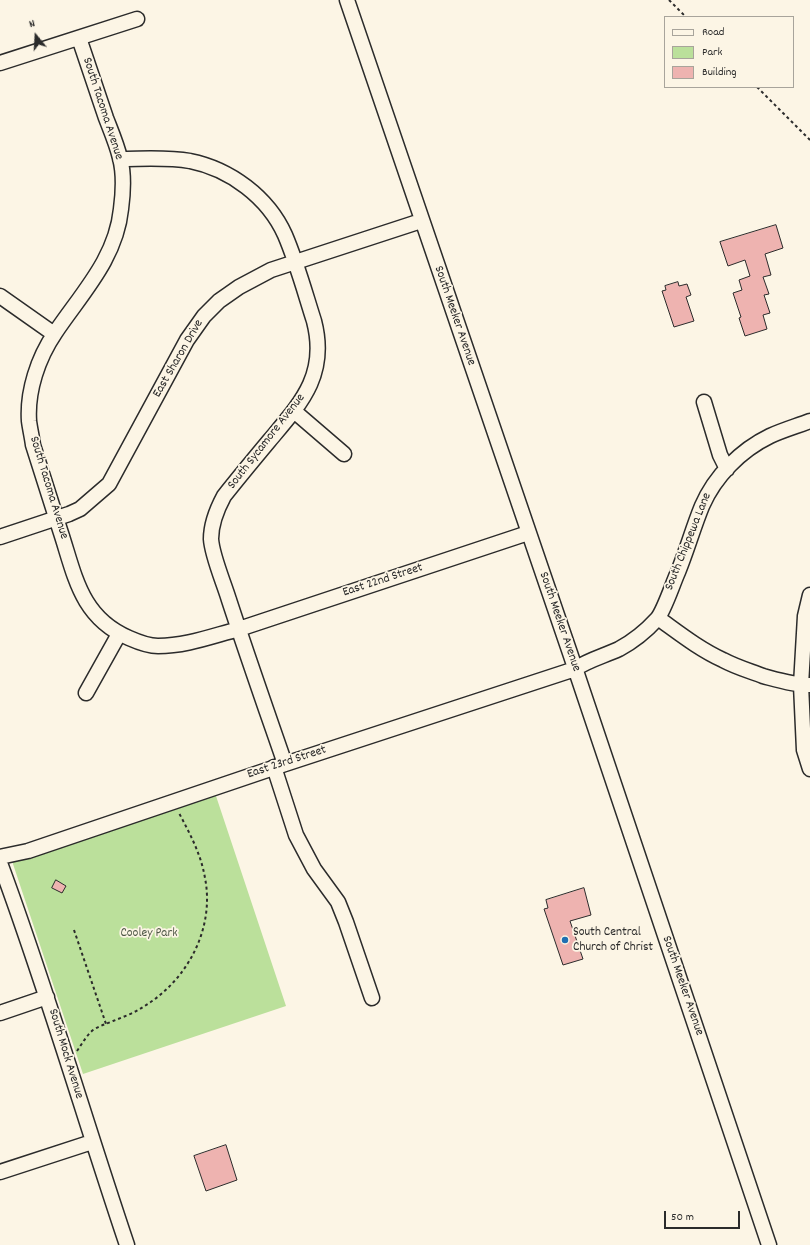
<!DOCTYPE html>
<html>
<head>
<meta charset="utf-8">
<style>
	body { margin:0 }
	#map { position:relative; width:810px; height:1245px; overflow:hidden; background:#fcf5e5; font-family:Dekko,sans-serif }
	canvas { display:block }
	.legend { position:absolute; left:664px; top:16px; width:130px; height:72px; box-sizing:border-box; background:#fcf5e5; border:1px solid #a8a49b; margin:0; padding:5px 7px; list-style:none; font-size:12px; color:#2b2b2b }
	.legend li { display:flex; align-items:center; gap:8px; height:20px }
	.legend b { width:20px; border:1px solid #a8a49b }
	.north { position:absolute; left:16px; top:16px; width:40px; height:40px; -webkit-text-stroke:3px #fcf5e5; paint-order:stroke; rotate:342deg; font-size:11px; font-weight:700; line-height:16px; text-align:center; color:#2b2b2b }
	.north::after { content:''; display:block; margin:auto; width:14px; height:18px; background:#2b2b2b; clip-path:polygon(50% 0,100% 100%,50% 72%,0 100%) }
	.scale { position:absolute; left:664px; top:1211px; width:76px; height:18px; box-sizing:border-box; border:2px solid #2b2b2b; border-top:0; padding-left:5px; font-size:12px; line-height:14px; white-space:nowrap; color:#2b2b2b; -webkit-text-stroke:3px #fcf5e5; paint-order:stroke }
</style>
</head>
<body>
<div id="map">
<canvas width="810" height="1245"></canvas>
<ul class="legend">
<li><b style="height:5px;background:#fcf5e5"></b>Road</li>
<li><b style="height:11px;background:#bbe09b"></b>Park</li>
<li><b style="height:11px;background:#eeb3b0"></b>Building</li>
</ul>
<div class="north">N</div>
<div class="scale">50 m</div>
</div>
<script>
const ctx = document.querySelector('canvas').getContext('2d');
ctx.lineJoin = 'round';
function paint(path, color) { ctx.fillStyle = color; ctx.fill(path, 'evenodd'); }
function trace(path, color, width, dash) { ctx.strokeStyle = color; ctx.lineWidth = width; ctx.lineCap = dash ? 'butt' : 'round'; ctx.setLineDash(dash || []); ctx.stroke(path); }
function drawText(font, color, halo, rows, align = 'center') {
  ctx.font = font + ' Dekko,sans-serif'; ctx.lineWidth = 3.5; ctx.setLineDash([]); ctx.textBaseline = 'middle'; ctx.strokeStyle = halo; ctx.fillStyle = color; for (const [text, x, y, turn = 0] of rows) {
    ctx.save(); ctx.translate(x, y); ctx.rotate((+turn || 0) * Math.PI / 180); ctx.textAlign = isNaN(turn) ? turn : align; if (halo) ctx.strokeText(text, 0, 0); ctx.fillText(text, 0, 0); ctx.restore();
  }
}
const green = new Path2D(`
	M 216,796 L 286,1006 L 83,1074 L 12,861 Z`);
const building = new Path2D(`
	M 776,225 L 783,248 L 765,254 L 771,275 L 763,277 L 769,294 L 764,295 L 770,313 L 763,315 L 767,329 L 745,336 L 739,318 L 741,317 L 733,293 L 742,290 L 739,280 L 750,276 L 745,260 L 728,266 L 720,242 Z
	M 678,282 L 679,286 L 687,284 L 691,295 L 686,297 L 694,321 L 674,327 L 662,291 L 666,290 L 665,286 Z
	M 56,880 L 66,886 L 62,893 L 52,888 Z
	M 584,888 L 591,915 L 570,921 L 583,959 L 563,965 L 544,909 L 548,908 L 546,900 Z
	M 226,1145 L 237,1180 L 206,1191 L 194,1156 Z`);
const path = new Path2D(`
	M 669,0 L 686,17
	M 757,87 L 810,140
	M 74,930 L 106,1024
	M 77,1051 C 82,1044 86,1036 93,1030 C 99,1026 106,1024 113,1021 C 123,1017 134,1013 143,1007 C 187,981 215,929 205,878 C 201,854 190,834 179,813`);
const minor = new Path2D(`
	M 347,0 L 570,653 L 769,1245
	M 79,38 C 88,65 97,91 106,118 C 111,131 117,145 120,158 C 124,173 123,194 121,209 C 116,259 81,294 55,333 C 38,358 27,391 29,421 C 30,429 32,437 33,445 C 42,473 51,502 60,530 C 75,575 80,617 129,638 C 138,642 148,646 158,646 C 186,646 212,636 239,629 L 528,533
	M 0,63 L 137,19
	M 120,159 C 143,159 167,157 190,161 C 230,169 268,197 285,235 C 297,263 305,293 314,321 C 328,375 301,403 269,441 C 254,459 239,477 224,496 C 217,509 211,523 211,539 C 212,556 224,583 229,600 C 247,655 266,709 285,764
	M 0,296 L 54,334
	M 704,402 L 720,455 L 727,469
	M 294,411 L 344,454
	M 0,537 L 69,514 L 80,509 L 109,484 L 187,340 L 204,316 L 219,301 L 239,287 L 271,270 L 421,221
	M 810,595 L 805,616 L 801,685 L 804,750 L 810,769
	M 658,618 C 679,633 699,649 723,660 C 736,667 750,671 763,676 C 778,680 794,685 809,685
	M 86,693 L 119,634
	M 274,767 L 296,835 L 314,869 L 338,902 L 346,922 L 372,998
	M 0,857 L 28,851 L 285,764 L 575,669 C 588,660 604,656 619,649 C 632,642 647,630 657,619 C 664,611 673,583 678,572 C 687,550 693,528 702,506 C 715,476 741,450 770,436 C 783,430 797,426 810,421
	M 0,863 C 47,989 84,1118 127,1245
	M 0,1013 L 47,997
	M 0,1172 L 92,1142`);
const markers = [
	[565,940,4,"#1f6fb2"]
];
const streetNames = [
	["South Tacoma Avenue",102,109,72],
	["South Meeker Avenue",454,316,71],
	["East Sharon Drive",179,359,-60],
	["South Sycamore Avenue",267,442,-52],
	["South Tacoma Avenue",48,488,73],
	["South Chippewa Lane",689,542,-68],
	["East 22nd Street",383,581,-18],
	["South Meeker Avenue",559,622,71],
	["East 23rd Street",287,763,-18],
	["South Meeker Avenue",682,986,71],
	["South Mock Avenue",65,1054,73]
];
const poiNames = [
	["South Central",573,933],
	["Church of Christ",573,948]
];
const parkNames = [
	["Cooley Park",149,934]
];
paint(green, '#bbe09b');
paint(building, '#eeb3b0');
trace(building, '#2b2b2b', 1);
trace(minor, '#2b2b2b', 17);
trace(path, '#2b2b2b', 2, [3, 3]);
trace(minor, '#fcf5e5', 14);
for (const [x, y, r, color] of markers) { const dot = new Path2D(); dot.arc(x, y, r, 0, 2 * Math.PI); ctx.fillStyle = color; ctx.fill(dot); trace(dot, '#fcf5e5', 1.5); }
drawText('13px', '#2b2b2b', '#fcf5e5', streetNames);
drawText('13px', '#2b2b2b', '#fcf5e5', poiNames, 'left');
drawText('13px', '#4f5847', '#fcf5e5', parkNames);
</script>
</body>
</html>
